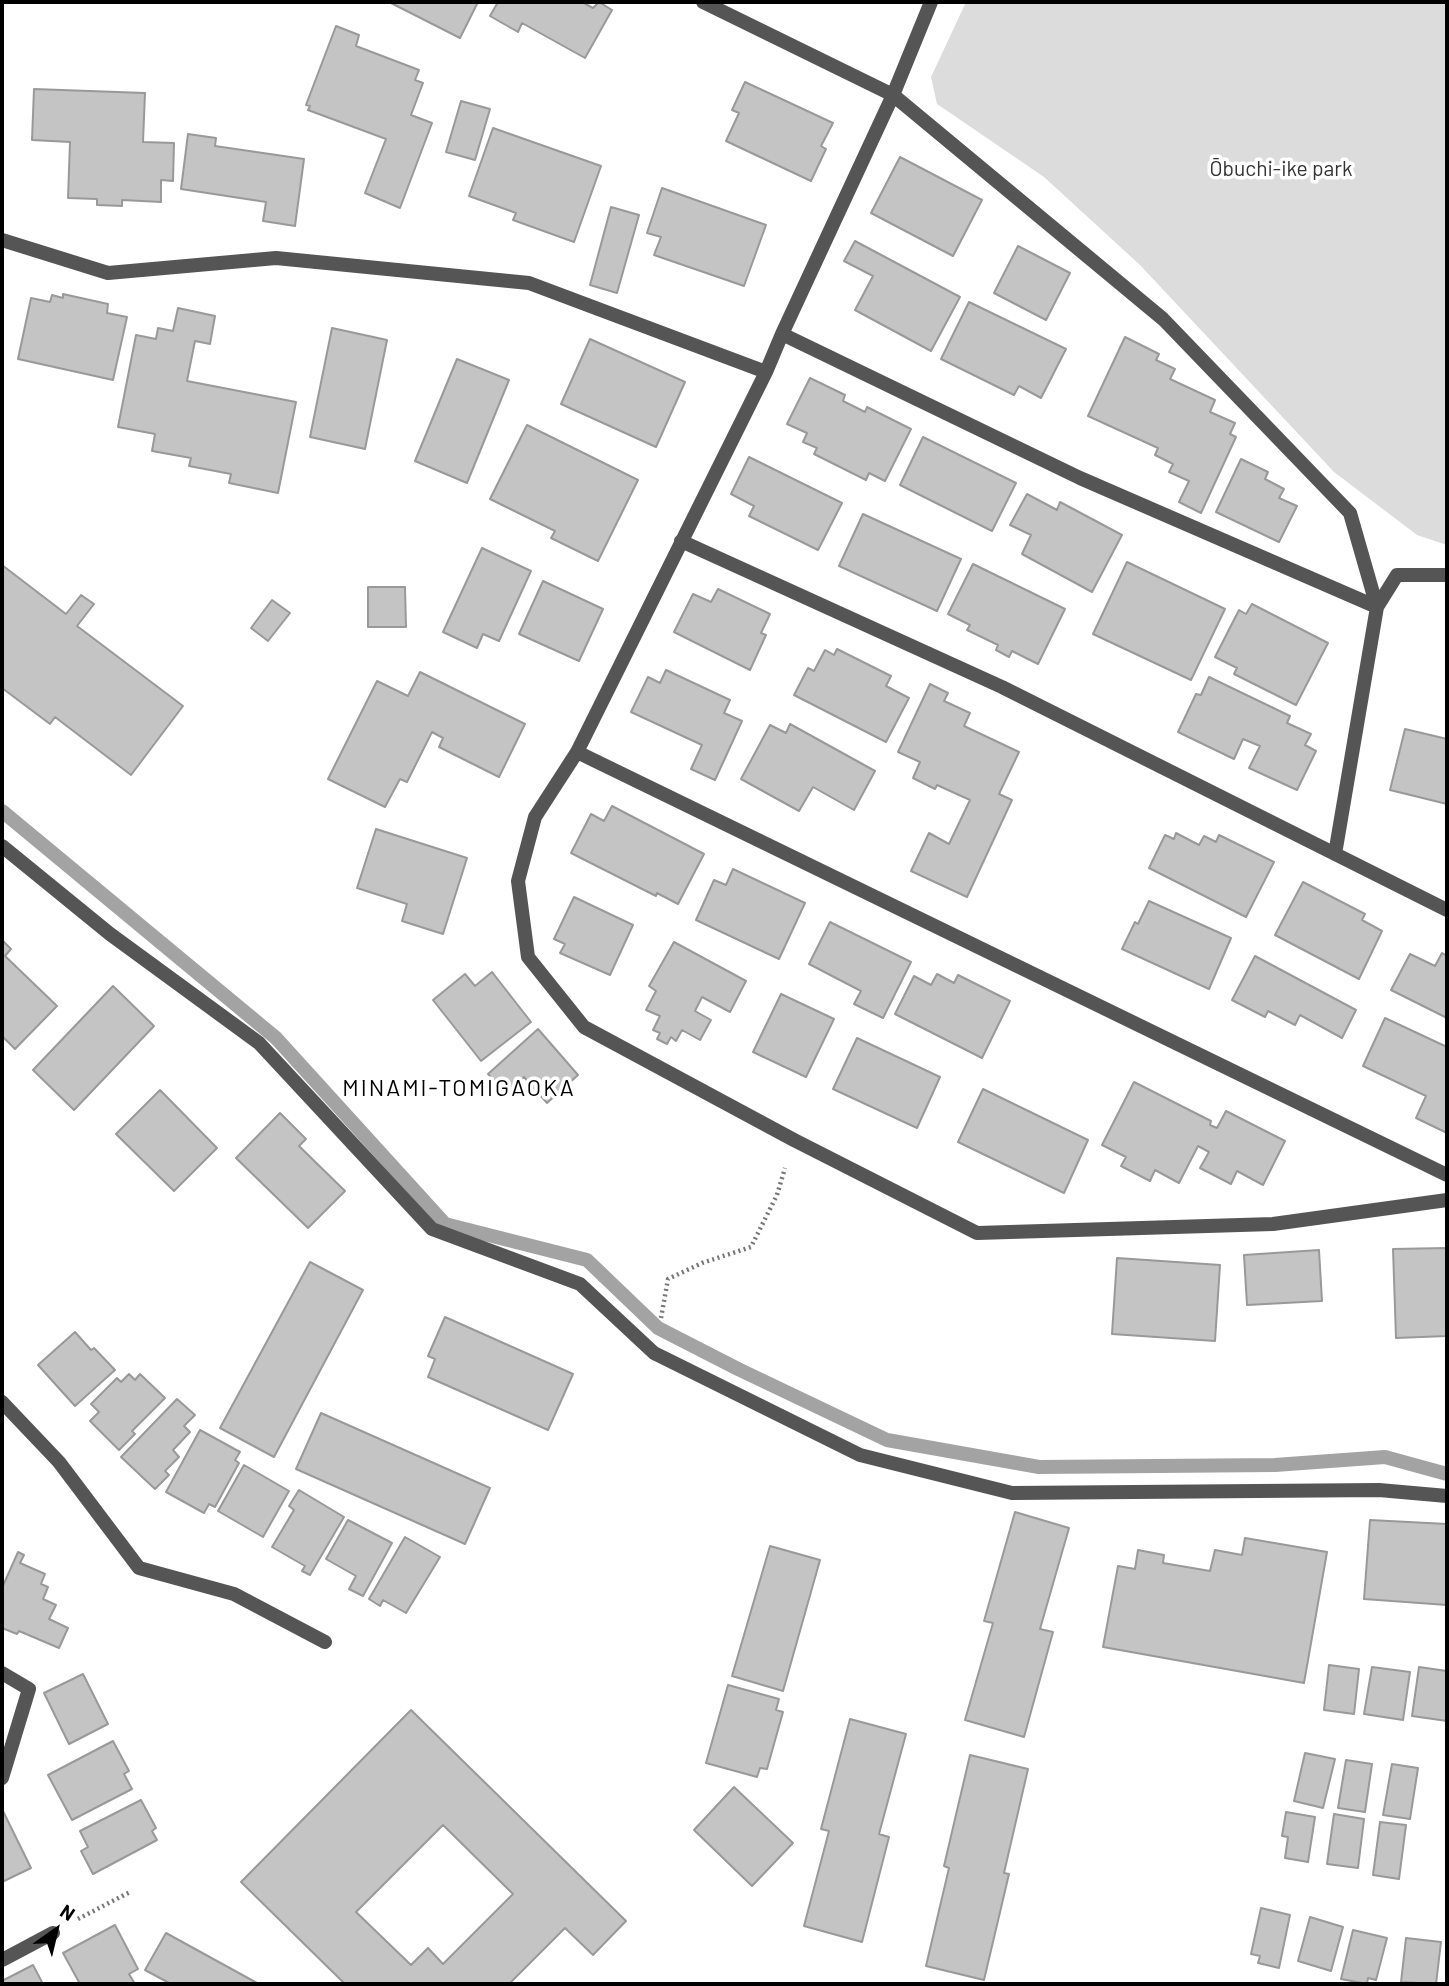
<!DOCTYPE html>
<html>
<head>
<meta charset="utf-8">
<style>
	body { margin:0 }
	#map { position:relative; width:1449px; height:1986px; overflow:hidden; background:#fff; font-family:Barlow,sans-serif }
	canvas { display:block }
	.frame { position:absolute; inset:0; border:4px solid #000; pointer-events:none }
	.north { position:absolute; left:21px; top:1895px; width:70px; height:70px; -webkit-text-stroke:5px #fff; paint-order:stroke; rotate:34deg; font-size:19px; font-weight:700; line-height:28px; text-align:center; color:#000 }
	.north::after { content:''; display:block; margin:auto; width:24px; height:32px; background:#000; clip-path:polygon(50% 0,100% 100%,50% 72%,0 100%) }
</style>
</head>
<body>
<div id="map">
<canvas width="1449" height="1986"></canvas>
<div class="frame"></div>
<div class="north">N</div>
</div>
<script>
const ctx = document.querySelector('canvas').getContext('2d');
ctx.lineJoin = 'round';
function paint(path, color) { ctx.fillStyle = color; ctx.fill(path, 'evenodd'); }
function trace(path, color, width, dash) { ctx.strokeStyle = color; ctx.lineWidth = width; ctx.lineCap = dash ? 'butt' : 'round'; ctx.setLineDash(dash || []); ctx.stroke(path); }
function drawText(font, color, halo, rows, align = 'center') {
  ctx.font = font + ' Barlow,sans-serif'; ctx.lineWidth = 7; ctx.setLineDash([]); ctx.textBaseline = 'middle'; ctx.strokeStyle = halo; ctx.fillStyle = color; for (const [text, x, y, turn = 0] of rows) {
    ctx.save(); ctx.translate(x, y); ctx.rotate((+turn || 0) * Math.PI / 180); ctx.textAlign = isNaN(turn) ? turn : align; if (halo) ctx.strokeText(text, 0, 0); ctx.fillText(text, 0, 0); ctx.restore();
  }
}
const green = new Path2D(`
	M 966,2 L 1447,2 L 1447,545 L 1417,535 L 1334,472 L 1140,265 L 1044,177 L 937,104 L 931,77 Z`);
const stream = new Path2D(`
	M 2,811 L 276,1038 L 445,1224 L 587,1260 L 658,1328 L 738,1369 L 887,1440 L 1039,1467 L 1275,1465 L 1385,1457 L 1447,1474`);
const building = new Path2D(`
	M 389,2 L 478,2 L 460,38 Z
	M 498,2 L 582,2 L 593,8 L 599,2 L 612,10 L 585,58 L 522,23 L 518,32 L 490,16 Z
	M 336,26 L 359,35 L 356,46 L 419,70 L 415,80 L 423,83 L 411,115 L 432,123 L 400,208 L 365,193 L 386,139 L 308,110 L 310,106 L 306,105 Z
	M 745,82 L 833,123 L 821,146 L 826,149 L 811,181 L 726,141 L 739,113 L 732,110 Z
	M 34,89 L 145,93 L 143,142 L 174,143 L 173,181 L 161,180 L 161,202 L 122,200 L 122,206 L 97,205 L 97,199 L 68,198 L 70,142 L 32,140 Z
	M 461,101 L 490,109 L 475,160 L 446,152 Z
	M 493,128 L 601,166 L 574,242 L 513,220 L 516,213 L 469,196 Z
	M 188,134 L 216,138 L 215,146 L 304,159 L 295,226 L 263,221 L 266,202 L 181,189 Z
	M 900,157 L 982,200 L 953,256 L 871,213 Z
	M 662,188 L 766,225 L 744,286 L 654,255 L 661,237 L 647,233 Z
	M 611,207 L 639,215 L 617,293 L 590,285 Z
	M 855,241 L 960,297 L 931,351 L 855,310 L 873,276 L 844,261 Z
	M 1018,246 L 1070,273 L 1046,320 L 994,293 Z
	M 63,294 L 108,304 L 107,313 L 127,317 L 113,380 L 18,359 L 31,298 L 50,302 L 52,295 L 63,298 Z
	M 969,302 L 1066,349 L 1041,398 L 1019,386 L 1014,395 L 941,359 Z
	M 178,308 L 215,316 L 210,344 L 195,341 L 187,381 L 296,402 L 278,493 L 229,483 L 231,474 L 189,466 L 191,458 L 152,451 L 155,434 L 118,427 L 136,335 L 156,339 L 158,328 L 173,331 Z
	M 332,328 L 387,340 L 365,449 L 310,437 Z
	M 1125,337 L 1159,354 L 1156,360 L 1175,369 L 1170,379 L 1215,400 L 1210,412 L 1235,423 L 1230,434 L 1236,437 L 1201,513 L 1179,502 L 1189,481 L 1169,472 L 1173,464 L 1155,455 L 1158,448 L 1088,416 Z
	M 590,339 L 685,382 L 656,447 L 561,404 Z
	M 457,359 L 509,380 L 467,483 L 415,461 Z
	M 810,378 L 845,395 L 843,401 L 865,412 L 867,407 L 911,429 L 885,481 L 869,473 L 866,480 L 814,454 L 817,448 L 803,442 L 807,433 L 787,424 Z
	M 527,425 L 638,480 L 598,561 L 551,538 L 555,531 L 490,499 Z
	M 923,437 L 1016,483 L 992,531 L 900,485 Z
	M 749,457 L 842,503 L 818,550 L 749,516 L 754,506 L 731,494 Z
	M 1241,459 L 1268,472 L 1265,479 L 1284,489 L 1279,498 L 1297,506 L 1279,542 L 1216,512 Z
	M 1027,494 L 1057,510 L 1060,502 L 1122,535 L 1092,592 L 1022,554 L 1031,535 L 1010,525 Z
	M 863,514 L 961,559 L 937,611 L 839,566 Z
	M 482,548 L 531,571 L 499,641 L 483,634 L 477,648 L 443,632 Z
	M 1127,562 L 1225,609 L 1191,680 L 1093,634 Z
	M 973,564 L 1065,609 L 1038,664 L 1012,651 L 1009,657 L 996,650 L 998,645 L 967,630 L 970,625 L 948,614 Z
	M 2,565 L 66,614 L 81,595 L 94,604 L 77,626 L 183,706 L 131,775 L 55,717 L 50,724 L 2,688 Z
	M 543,581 L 603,609 L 579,661 L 519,634 Z
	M 368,587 L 405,587 L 406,627 L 368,627 Z
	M 718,589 L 770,614 L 761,633 L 766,635 L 750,670 L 674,632 L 693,594 L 711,602 Z
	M 272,600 L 290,613 L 268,641 L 251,628 Z
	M 1252,604 L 1328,643 L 1296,705 L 1234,674 L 1237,668 L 1215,657 L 1239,610 L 1246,614 Z
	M 837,649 L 891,676 L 886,686 L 909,698 L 886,742 L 794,695 L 808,668 L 814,671 L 825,650 L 834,655 Z
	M 666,670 L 730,700 L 724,713 L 742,721 L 715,780 L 691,769 L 702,745 L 631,712 L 648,677 L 660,683 Z
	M 420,672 L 525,724 L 499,777 L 439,747 L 443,738 L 432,732 L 407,782 L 400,779 L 385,807 L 328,779 L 377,681 L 408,696 Z
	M 1209,677 L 1290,716 L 1287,723 L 1311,734 L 1305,745 L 1316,751 L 1297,790 L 1249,768 L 1260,746 L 1243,739 L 1234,759 L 1178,732 L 1196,694 L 1201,695 Z
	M 930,684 L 948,693 L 944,701 L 970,713 L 964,726 L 1019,752 L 999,794 L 1012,800 L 967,897 L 911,871 L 929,833 L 949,844 L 970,800 L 937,785 L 935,789 L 913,778 L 920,762 L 898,752 Z
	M 790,724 L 875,771 L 854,810 L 813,787 L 799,811 L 741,779 L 770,725 L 786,733 Z
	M 1405,729 L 1447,739 L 1447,804 L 1390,790 Z
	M 612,806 L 704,854 L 678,904 L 657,893 L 656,896 L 571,853 L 591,814 L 604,821 Z
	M 376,829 L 467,858 L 443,934 L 402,921 L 407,904 L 357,888 Z
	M 1176,833 L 1199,845 L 1204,836 L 1216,842 L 1219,835 L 1274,862 L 1246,917 L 1149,868 L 1165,835 L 1174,839 Z
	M 733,869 L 805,903 L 779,959 L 696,920 L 714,880 L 726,885 Z
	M 1303,882 L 1365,914 L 1362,920 L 1382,931 L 1359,979 L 1275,935 Z
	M 574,897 L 633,925 L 610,975 L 560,953 L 565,944 L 554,939 Z
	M 1149,901 L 1231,938 L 1209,989 L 1122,949 L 1135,922 L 1138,924 Z
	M 830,922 L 911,962 L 883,1018 L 854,1004 L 861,991 L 809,964 Z
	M 2,940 L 11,949 L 5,956 L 57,1006 L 15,1049 L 2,1036 Z
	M 674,942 L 746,981 L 730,1012 L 702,997 L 695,1011 L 711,1020 L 700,1040 L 682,1030 L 676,1041 L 671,1037 L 667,1044 L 657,1039 L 660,1033 L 653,1030 L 660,1016 L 646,1010 L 656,991 L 649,986 Z
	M 1442,953 L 1447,956 L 1447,1018 L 1391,990 L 1410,954 L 1435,966 Z
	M 1255,956 L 1356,1010 L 1342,1038 L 1300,1015 L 1295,1025 L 1268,1011 L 1265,1017 L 1232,1000 Z
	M 492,972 L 531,1022 L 481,1061 L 433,1000 L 465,974 L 475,986 Z
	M 937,974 L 954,983 L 958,975 L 1010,1001 L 982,1058 L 895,1014 L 914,976 L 931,985 Z
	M 113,986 L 154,1026 L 74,1110 L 33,1070 Z
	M 781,994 L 834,1019 L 806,1077 L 753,1052 Z
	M 1385,1018 L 1447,1047 L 1447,1133 L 1416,1118 L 1426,1096 L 1363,1066 Z
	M 538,1029 L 578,1075 L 547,1103 L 524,1077 L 506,1093 L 488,1074 Z
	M 857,1038 L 940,1077 L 917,1128 L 833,1089 Z
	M 1134,1082 L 1211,1121 L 1210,1125 L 1217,1128 L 1226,1111 L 1285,1141 L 1263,1185 L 1237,1171 L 1231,1184 L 1200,1168 L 1209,1152 L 1198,1146 L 1179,1183 L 1155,1170 L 1150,1181 L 1121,1166 L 1126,1157 L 1102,1145 Z
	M 983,1089 L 1088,1140 L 1064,1193 L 958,1142 Z
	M 160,1090 L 217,1148 L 174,1191 L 116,1134 Z
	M 280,1113 L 306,1139 L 299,1146 L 345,1191 L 308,1228 L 236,1158 Z
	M 1447,1248 L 1447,1336 L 1396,1338 L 1393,1249 Z
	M 1319,1250 L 1322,1301 L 1247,1305 L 1244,1255 Z
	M 1117,1258 L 1220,1265 L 1215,1341 L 1112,1334 Z
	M 310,1262 L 363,1290 L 274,1457 L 220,1428 Z
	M 445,1317 L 573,1374 L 548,1430 L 428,1377 L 435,1359 L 428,1356 Z
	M 75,1332 L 91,1350 L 94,1348 L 115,1370 L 75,1406 L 38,1365 Z
	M 129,1374 L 135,1380 L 140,1374 L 165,1398 L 132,1431 L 135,1434 L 119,1450 L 90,1421 L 99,1412 L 91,1404 L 117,1378 L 121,1382 Z
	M 177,1399 L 195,1415 L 184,1426 L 190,1432 L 173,1450 L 179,1457 L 165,1471 L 169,1475 L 155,1489 L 121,1457 Z
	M 321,1413 L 490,1488 L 465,1544 L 296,1469 Z
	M 200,1430 L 240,1452 L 235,1460 L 239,1463 L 215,1507 L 209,1504 L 204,1513 L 166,1492 Z
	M 244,1465 L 289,1491 L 263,1537 L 218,1511 Z
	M 299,1490 L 344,1517 L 310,1575 L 302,1571 L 305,1566 L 272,1547 L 294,1510 L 289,1506 Z
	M 1015,1512 L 1069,1528 L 1040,1629 L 1053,1632 L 1024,1737 L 965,1720 L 993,1623 L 984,1621 Z
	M 348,1520 L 392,1543 L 363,1596 L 349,1589 L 356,1576 L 326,1559 Z
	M 1370,1520 L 1447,1524 L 1447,1605 L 1364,1599 Z
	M 405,1537 L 440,1557 L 406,1613 L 383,1600 L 380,1606 L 369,1599 Z
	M 1245,1538 L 1327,1552 L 1304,1683 L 1103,1647 L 1118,1566 L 1135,1569 L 1138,1550 L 1164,1555 L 1163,1563 L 1210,1571 L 1215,1550 L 1242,1555 Z
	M 770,1546 L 820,1560 L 783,1691 L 732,1676 Z
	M 18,1552 L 24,1555 L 20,1563 L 45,1574 L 41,1584 L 48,1587 L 43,1599 L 56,1605 L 49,1619 L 68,1628 L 59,1648 L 19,1631 L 17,1634 L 2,1628 L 2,1588 Z
	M 1329,1665 L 1359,1669 L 1354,1714 L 1324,1710 Z
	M 1372,1667 L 1410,1672 L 1403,1720 L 1364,1714 Z
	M 1419,1667 L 1447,1671 L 1447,1721 L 1412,1716 Z
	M 83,1674 L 108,1724 L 69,1744 L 44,1693 Z
	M 728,1685 L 779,1699 L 776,1710 L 783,1712 L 767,1769 L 760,1768 L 757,1777 L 706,1763 Z
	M 411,1710 L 626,1921 L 593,1955 L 565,1928 L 509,1984 L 345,1984 L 241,1882 ZM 443,1825 L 513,1894 L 443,1964 L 428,1948 L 411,1965 L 356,1912 Z
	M 850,1719 L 906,1734 L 879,1834 L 889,1837 L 862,1942 L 804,1926 L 829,1831 L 821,1829 Z
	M 113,1741 L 129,1771 L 124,1774 L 132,1789 L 72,1820 L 48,1775 Z
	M 1305,1753 L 1335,1759 L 1323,1808 L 1294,1801 Z
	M 970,1755 L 1028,1769 L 1004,1873 L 1009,1874 L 984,1980 L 926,1966 L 949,1868 L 944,1866 Z
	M 1346,1760 L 1372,1764 L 1365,1812 L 1338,1808 Z
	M 1392,1764 L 1418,1768 L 1410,1819 L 1383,1815 Z
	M 734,1787 L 793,1843 L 752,1886 L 694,1830 Z
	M 141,1800 L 156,1828 L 152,1831 L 157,1840 L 93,1874 L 81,1851 L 88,1847 L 80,1831 Z
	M 2,1809 L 31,1868 L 2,1882 Z
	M 1286,1812 L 1315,1817 L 1308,1862 L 1285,1858 L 1288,1837 L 1282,1836 Z
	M 1334,1814 L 1364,1819 L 1358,1868 L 1327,1864 Z
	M 1380,1822 L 1406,1825 L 1399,1879 L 1373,1875 Z
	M 1261,1908 L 1290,1915 L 1279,1968 L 1258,1963 L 1260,1956 L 1251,1954 Z
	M 1310,1917 L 1343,1927 L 1331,1971 L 1298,1961 Z
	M 115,1925 L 138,1969 L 129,1974 L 135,1984 L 80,1984 L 63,1953 Z
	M 1353,1930 L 1387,1938 L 1376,1980 L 1368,1978 L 1367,1984 L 1341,1979 Z
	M 166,1933 L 257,1983 L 256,1984 L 171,1984 L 145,1970 Z
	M 1406,1938 L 1441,1942 L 1436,1984 L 1401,1982 Z
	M 33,1965 L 43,1984 L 2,1984 L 2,1981 Z`);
const path = new Path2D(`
	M 661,1318 L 668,1279 L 702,1263 L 751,1247 L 777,1195 L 785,1168
	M 78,1919 L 130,1892`);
const minor = new Path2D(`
	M 703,2 L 893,95 L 1163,319 L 1350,513 L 1377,607 L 1335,854
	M 931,2 L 893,95 L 782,334 L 766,372 L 577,752 L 535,817 L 518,881 L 528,957 L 584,1027 L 794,1140 L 977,1233 L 1273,1224 L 1447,1200
	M 2,240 L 108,273 L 276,258 L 529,283 L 766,372
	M 782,334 L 1080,478 L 1377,607 L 1397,575 L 1447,575
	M 681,541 L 1002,687 L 1447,910
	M 577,752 L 1447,1175
	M 2,846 L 110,934 L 259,1043 L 432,1229 L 580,1284 L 654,1353 L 860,1455 L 1012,1493 L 1379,1490 L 1447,1496
	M 2,1402 L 59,1462 L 139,1568 L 234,1594 L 325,1642
	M 2,1673 L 29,1689 L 2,1778
	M 2,1960 L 53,1933`);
const parkNames = [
	["Ōbuchi-ike park",1281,169]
];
const neighbourhoodNames = [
	["MINAMI-TOMIGAOKA",459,1088]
];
paint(green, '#dcdcdc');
trace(stream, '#a3a3a3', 14);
paint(building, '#c4c4c4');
trace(building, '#999', 2);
trace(path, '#777', 4.5, [2, 3.5]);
trace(minor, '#555', 14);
drawText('21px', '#333', '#fff', parkNames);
ctx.letterSpacing = '2px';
drawText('23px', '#000', '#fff', neighbourhoodNames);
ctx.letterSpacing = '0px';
</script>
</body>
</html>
